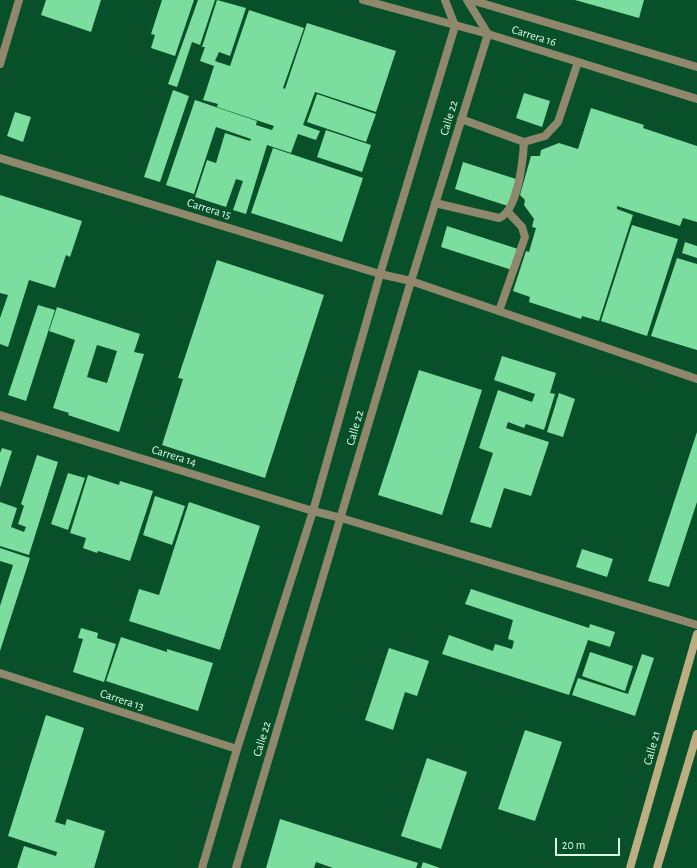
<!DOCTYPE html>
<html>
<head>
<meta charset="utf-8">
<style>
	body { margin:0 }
	#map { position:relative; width:697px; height:868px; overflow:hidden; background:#08502a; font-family:"Alegreya Sans",sans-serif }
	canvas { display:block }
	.scale { position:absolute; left:555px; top:838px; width:65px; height:18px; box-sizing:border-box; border:2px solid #dbfce4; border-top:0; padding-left:5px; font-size:12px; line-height:14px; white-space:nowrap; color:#dbfce4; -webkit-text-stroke:3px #08502a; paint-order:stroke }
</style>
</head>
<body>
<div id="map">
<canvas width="697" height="868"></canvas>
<div class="scale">20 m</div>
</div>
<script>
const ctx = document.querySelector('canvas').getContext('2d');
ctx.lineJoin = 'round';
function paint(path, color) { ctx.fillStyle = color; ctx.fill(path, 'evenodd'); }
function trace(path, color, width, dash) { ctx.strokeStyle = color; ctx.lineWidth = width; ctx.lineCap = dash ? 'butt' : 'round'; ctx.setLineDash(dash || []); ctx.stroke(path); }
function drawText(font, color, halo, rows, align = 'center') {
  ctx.font = font + ' "Alegreya Sans",sans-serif'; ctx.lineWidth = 4; ctx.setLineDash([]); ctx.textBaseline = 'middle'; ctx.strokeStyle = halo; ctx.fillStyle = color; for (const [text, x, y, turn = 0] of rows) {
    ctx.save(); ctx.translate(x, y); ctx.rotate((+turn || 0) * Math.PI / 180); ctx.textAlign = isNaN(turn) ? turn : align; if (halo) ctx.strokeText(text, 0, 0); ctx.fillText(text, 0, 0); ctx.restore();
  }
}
const building = new Path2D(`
	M 46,0 L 101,0 L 91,32 L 41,15 Z
	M 162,0 L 194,0 L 175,56 L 151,48 L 155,35 L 151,34 Z
	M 198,0 L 215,0 L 200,45 L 192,42 L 177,87 L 168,84 Z
	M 217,0 L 246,8 L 230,56 L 219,52 L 215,61 L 230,66 L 249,10 L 304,28 L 283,88 L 285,89 L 307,23 L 396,51 L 376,112 L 315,92 L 303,125 L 320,131 L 316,140 L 298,134 L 291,153 L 267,145 L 246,214 L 233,210 L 243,181 L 236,179 L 226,207 L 195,197 L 207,160 L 216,163 L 225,133 L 250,141 L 251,139 L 216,127 L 194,194 L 166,185 L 195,100 L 257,121 L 256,125 L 272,130 L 274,126 L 217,107 L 218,104 L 203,100 L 214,66 L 200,61 L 205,47 L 202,47 Z
	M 575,0 L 644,0 L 639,18 Z
	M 173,90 L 189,96 L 160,182 L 144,177 Z
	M 524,93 L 550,101 L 542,127 L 516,118 Z
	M 317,94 L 376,114 L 366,142 L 307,122 Z
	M 591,108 L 644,125 L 643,128 L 697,146 L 697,222 L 683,218 L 680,226 L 617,206 L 617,209 L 633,215 L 599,321 L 582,316 L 581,319 L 529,302 L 530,297 L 513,291 L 526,251 L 529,252 L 536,228 L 532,227 L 534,219 L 524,205 L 525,200 L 520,195 L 531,156 L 540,156 L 541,150 L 559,143 L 578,149 Z
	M 15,112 L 31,117 L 23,142 L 7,136 Z
	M 326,130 L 371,145 L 362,172 L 317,157 Z
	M 273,148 L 363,178 L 342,242 L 251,213 Z
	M 463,162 L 516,179 L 508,206 L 455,189 Z
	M 0,195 L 82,221 L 70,257 L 66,255 L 55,288 L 29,280 L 8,347 L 0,344 L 0,318 L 8,295 L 0,293 Z
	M 632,225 L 678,239 L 647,336 L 601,321 Z
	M 447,226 L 518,249 L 512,270 L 441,247 Z
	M 685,242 L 697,246 L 697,258 L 682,253 Z
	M 677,258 L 697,264 L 697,350 L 651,336 Z
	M 217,260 L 324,295 L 265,478 L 162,445 L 183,379 L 178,378 Z
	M 38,305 L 55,310 L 26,401 L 8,395 Z
	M 57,307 L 140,334 L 134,352 L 144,354 L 119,432 L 68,415 L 69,413 L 53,408 L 75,340 L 49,331 ZM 97,345 L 117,351 L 107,383 L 87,377 Z
	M 502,356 L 556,373 L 550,393 L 555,394 L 544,430 L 526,424 L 524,428 L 508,422 L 506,428 L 549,442 L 531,496 L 504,488 L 491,528 L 470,522 L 493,453 L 479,448 L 498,390 L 532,402 L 535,394 L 494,380 Z
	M 419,370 L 482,390 L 442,515 L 378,495 Z
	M 559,393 L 575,399 L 563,437 L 547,432 Z
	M 697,432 L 697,502 L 669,587 L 648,581 Z
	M 2,448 L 12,451 L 0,488 L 0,453 Z
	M 37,455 L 58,462 L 29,555 L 0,546 L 0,502 L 17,508 L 11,527 L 24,532 L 26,527 L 18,524 L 24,506 L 21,504 Z
	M 68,473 L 85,478 L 68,530 L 51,524 Z
	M 88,475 L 119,485 L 120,481 L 153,491 L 130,561 L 98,551 L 97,553 L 83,548 L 86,538 L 70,533 Z
	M 155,496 L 185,506 L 172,545 L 143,535 Z
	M 189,502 L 260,526 L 220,650 L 129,621 L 139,589 L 159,595 Z
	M 0,548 L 30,558 L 0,651 L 0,606 L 13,565 L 0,561 Z
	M 582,549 L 613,559 L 607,577 L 576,567 Z
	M 471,589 L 589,628 L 590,624 L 615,632 L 610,647 L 588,640 L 569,695 L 442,654 L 449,635 L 493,651 L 495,644 L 512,649 L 514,641 L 508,639 L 513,620 L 465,604 Z
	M 81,628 L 98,633 L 97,638 L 116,644 L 104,682 L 73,672 L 83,639 L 78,638 Z
	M 121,637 L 167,652 L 167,649 L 213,663 L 198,711 L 106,681 Z
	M 389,648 L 429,661 L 417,696 L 405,692 L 393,730 L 365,720 Z
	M 590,652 L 633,666 L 625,691 L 582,676 Z
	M 642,654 L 654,658 L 635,716 L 572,695 L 578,678 L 628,694 Z
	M 46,715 L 84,728 L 55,822 L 65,825 L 62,835 L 67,819 L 105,831 L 94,868 L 17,868 L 24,846 L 56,856 L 57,852 L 8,836 Z
	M 525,730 L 562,742 L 535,821 L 498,809 Z
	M 427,758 L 467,772 L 441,849 L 401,836 Z
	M 280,819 L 418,863 L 416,868 L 333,868 L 316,862 L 314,868 L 266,868 Z
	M 423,862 L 440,868 L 421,868 Z`);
const service = new Path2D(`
	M 461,119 L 524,142 L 545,136 L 558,122 L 578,62
	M 435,203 L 499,218 C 518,211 523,160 524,142
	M 499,311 L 525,237 L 522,227 L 508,212`);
const minor = new Path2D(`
	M 0,64 L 19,0
	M 0,158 L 380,274 L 411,281 L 697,379
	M 0,415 L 313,511 L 341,518 L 697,625
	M 0,673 L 237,749
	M 202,868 L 237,749 L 313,511 L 380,274 L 455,26 L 445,0
	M 236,868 L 411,281 L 488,34 L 467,0`);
const tertiary = new Path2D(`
	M 363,0 L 488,34 L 697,99
	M 471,0 L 697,67`);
const secondary = new Path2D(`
	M 630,868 L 697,634
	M 657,868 L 697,734`);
const streetNames = [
	["Carrera 16",534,36,17],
	["Calle 22",449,118,-73],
	["Carrera 15",209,209,17],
	["Calle 22",355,428,-74],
	["Carrera 14",174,456,17],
	["Carrera 13",122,700,18],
	["Calle 22",262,739,-73],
	["Calle 21",652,748,-74]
];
paint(building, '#7bdd9e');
trace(service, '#90886c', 8);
trace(minor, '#90886c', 8);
trace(tertiary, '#90886c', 8);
trace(secondary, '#bbae81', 8);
drawText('12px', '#dbfce4', '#08502a', streetNames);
</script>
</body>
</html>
